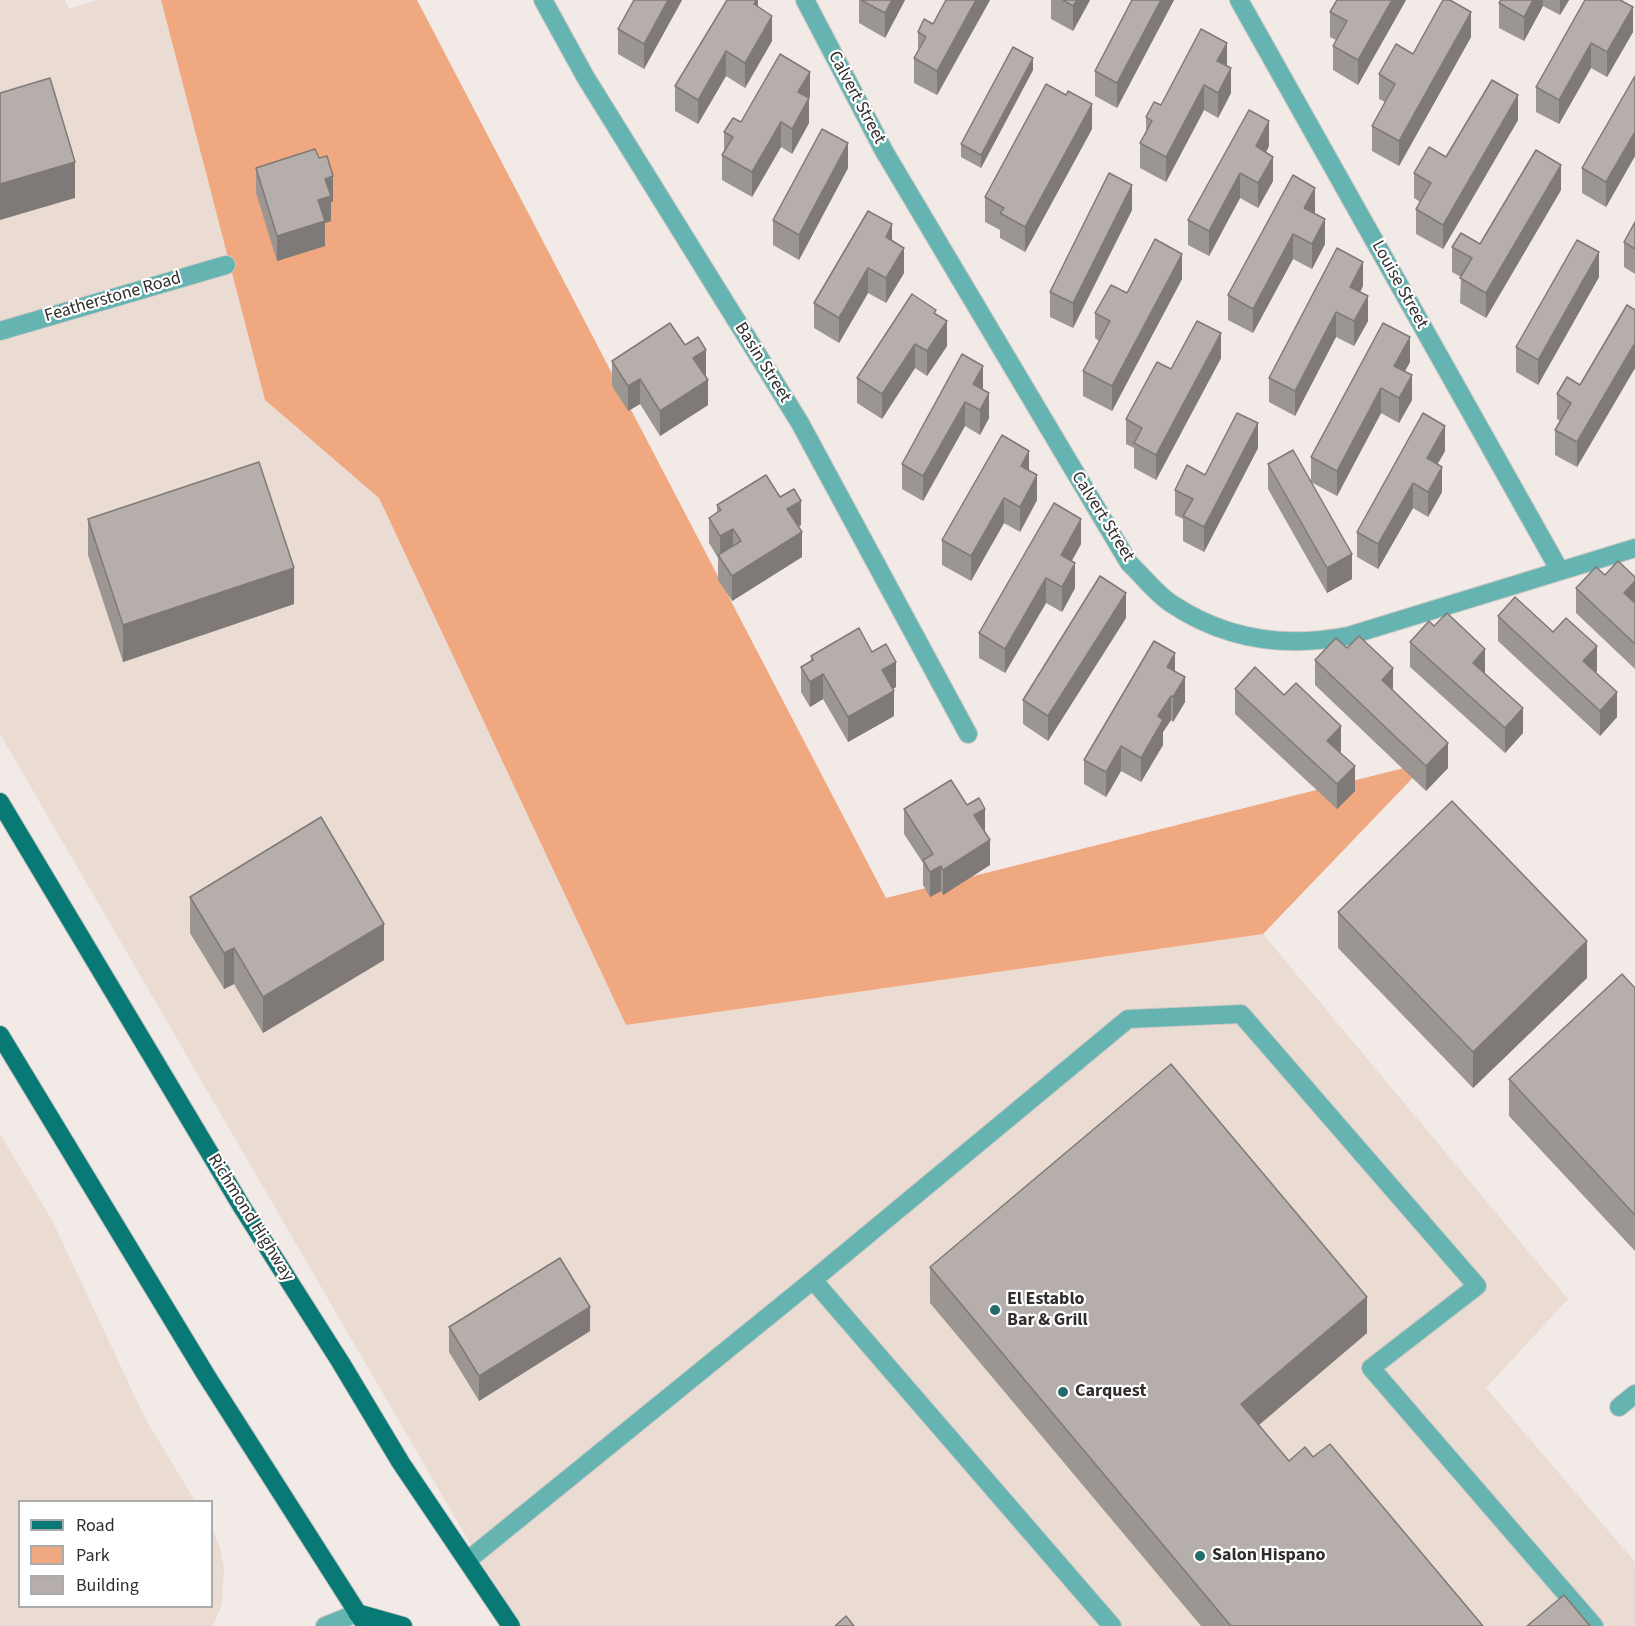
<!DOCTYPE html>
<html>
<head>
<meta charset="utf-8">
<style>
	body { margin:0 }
	#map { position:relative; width:1635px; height:1626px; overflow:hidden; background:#f1eae6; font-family:"Source Sans 3",sans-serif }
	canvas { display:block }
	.legend { position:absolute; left:18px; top:1500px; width:195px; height:108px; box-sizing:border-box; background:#fff; border:2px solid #acabab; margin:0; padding:8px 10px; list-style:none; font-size:18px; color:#302d2c }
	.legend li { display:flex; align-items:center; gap:12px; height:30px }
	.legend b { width:30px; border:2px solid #acabab }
</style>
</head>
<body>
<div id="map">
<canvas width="1635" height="1626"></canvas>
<ul class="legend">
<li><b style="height:8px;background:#097976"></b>Road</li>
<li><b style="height:16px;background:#efa87f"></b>Park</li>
<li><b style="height:16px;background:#b5aeaa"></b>Building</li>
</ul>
</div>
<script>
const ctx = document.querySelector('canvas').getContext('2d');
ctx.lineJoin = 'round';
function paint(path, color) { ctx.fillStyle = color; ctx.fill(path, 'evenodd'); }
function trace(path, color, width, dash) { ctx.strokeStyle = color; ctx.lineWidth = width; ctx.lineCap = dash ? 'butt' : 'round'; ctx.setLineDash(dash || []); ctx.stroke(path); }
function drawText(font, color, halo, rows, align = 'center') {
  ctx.font = font + ' "Source Sans 3",sans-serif'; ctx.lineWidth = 4.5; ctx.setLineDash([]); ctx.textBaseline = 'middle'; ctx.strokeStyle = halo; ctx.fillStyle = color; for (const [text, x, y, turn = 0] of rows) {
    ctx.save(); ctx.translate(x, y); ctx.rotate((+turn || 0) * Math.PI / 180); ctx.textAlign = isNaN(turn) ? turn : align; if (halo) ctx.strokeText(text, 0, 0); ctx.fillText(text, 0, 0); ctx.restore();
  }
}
const built = new Path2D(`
	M 0,0 L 65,0 L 69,9 L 96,0 L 161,0 L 265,400 L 379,498 L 626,1025 L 1263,934 L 1568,1299 L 1486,1388 L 1635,1562 L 1635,1626 L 518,1626 L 0,734 Z
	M 0,1134 L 52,1220 L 145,1418 L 195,1501 L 20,1502 L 20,1606 L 212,1606 L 212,1529 L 220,1548 L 224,1568 L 222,1604 L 213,1626 L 0,1626 Z`);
const green = new Path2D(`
	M 161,0 L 417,0 L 886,898 L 1428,762 L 1263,934 L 626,1025 L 379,498 L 265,400 Z`);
const minor = new Path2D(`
	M 543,0 L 586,78 L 800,423 L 968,734
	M 805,0 L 884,151 L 1129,563 C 1143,576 1156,594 1172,604 C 1226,640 1286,648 1348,636 L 1635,548
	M 1239,0 L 1560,571
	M 0,331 L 226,265
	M 813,1280 L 1128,1019 L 1241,1014 L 1477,1286 L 1371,1368 L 1594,1626
	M 1619,1407 L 1635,1394
	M 468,1560 L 813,1280 L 1112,1626
	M 325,1626 L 357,1613`);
const major = new Path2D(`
	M 0,802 L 242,1207 L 341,1363 L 401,1463 L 511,1626
	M 0,1035 L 206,1375 L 366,1626
	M 357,1613 L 403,1626`);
const wall = new Path2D(`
	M 634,0 L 682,0 L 644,69 L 618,54 L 618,29 Z
	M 758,0 L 758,7 L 772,41 L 745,88 L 726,76 L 698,124 L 675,111 L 675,86 Z
	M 859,0 L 905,0 L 885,38 L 859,23 Z
	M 946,0 L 990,0 L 937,95 L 914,83 L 914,58 L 918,51 L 918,32 L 933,24 Z
	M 1051,0 L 1090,0 L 1073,31 L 1051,19 Z
	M 1132,0 L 1174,0 L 1117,108 L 1095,96 L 1095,71 Z
	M 1406,0 L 1358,85 L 1333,70 L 1333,46 L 1336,40 L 1330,37 L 1330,12 Z
	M 1501,0 L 1569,0 L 1560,15 L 1543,6 L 1524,41 L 1499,28 L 1499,3 Z
	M 1623,0 L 1633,32 L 1607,77 L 1591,68 L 1559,124 L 1536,112 L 1536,87 Z
	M 1471,37 L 1399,166 L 1372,151 L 1372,126 L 1385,102 L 1379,99 L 1379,74 L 1413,54 Z
	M 1227,66 L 1231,93 L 1218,118 L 1204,110 L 1166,182 L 1140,168 L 1140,143 L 1146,133 L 1146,117 L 1161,105 Z
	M 1033,70 L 981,168 L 961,157 L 961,144 Z
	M 1635,76 L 1635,156 L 1606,207 L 1582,193 L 1582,168 Z
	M 810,96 L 809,98 L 809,123 L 792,154 L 781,147 L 752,197 L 722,180 L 722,155 L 724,152 L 724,132 Z
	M 1518,120 L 1443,249 L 1416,234 L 1416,209 L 1420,202 L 1414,198 L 1414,173 Z
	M 1092,129 L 1025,252 L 1000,238 L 1000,230 L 985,222 L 985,197 Z
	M 1269,146 L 1266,152 L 1273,181 L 1258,208 L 1240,198 L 1209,256 L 1188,245 L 1188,220 Z
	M 256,168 L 333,201 L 331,202 L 331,221 L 325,223 L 325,246 L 277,261 L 256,193 Z
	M 848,168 L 799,260 L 773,245 L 773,220 Z
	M 1561,190 L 1486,318 L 1460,303 L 1461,277 L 1452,272 L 1452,247 L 1480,244 Z
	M 1132,210 L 1073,328 L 1050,317 L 1050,292 Z
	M 1315,212 L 1315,214 L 1325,244 L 1312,269 L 1293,259 L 1253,333 L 1228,320 L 1228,295 Z
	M 1635,222 L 1635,274 L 1624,267 L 1624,242 Z
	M 892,241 L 904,273 L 886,303 L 868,293 L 839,343 L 814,328 L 814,303 Z
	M 1599,277 L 1538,385 L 1516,372 L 1516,347 Z
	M 1182,279 L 1112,411 L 1083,396 L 1083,371 L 1099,341 L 1095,338 L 1095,313 L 1127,293 Z
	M 1363,286 L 1360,292 L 1368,321 L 1354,346 L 1336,337 L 1295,416 L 1269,402 L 1269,378 Z
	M 1635,310 L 1635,368 L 1577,467 L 1555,455 L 1555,430 L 1560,421 L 1557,419 L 1557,394 L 1580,385 Z
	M 936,314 L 947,346 L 927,376 L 915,368 L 882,419 L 857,403 L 857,378 Z
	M 1383,323 L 1410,362 L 1405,371 L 1412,400 L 1399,423 L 1381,413 L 1337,496 L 1311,482 L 1311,457 Z
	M 962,354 L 983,390 L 989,418 L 980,435 L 965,426 L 923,501 L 902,489 L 902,464 Z
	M 1221,358 L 1156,480 L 1134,468 L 1134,448 L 1126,444 L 1126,419 L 1171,369 Z
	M 612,361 L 706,375 L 704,375 L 708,405 L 660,436 L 640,404 L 628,411 L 612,386 Z
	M 1258,448 L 1204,552 L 1183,541 L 1183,519 L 1175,515 L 1175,490 Z
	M 1445,451 L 1437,464 L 1442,492 L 1428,517 L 1413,508 L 1378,569 L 1357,557 L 1357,532 Z
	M 1268,464 L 1352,579 L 1327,593 L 1268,489 Z
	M 1029,470 L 1037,500 L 1020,532 L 1004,523 L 971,581 L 942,565 L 942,540 Z
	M 780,497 L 801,525 L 798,527 L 802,557 L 732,601 L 718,580 L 718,558 L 709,543 L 709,518 L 717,512 L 717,505 Z
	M 88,519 L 294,604 L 123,662 L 88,555 Z
	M 1081,544 L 1072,561 L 1075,588 L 1062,612 L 1046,603 L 1005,673 L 979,658 L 979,633 Z
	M 1605,575 L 1635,577 L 1635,669 L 1576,613 L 1576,588 Z
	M 1498,616 L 1597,671 L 1596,672 L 1617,717 L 1600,736 L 1498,641 Z
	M 1126,618 L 1048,741 L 1023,724 L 1023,700 Z
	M 1410,642 L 1485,674 L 1523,733 L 1505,753 L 1410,667 Z
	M 872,652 L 896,687 L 893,689 L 894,716 L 848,742 L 823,699 L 810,707 L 801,692 L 801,667 L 811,661 L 811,656 Z
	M 1315,660 L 1393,690 L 1448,768 L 1426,791 L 1315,685 Z
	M 1175,672 L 1185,702 L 1173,722 L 1171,720 L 1163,732 L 1163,745 L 1141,782 L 1121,771 L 1106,797 L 1084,784 L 1084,760 Z
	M 1235,689 L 1341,751 L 1340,752 L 1355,791 L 1337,809 L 1235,714 Z
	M 967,805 L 985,832 L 990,865 L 943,895 L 941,891 L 930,897 L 923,885 L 923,863 L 904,834 L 904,809 Z
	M 190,897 L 384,960 L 263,1033 L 234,984 L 224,989 L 190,933 Z
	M 1338,912 L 1587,978 L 1473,1088 L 1338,948 Z
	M 1635,988 L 1635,1251 L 1509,1116 L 1509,1079 Z
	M 930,1267 L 1367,1333 L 1259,1425 L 1289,1461 L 1313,1457 L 1483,1626 L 1201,1626 L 930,1303 Z
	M 449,1327 L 590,1331 L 479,1401 L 449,1352 Z`);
const shadedWall = new Path2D(`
	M 668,0 L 682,0 L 644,69 L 644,44 Z
	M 756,0 L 758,0 L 758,22 L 754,4 Z
	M 892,0 L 905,0 L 885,38 L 885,13 Z
	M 976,0 L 990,0 L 937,95 L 937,71 Z
	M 1077,0 L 1090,0 L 1073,31 L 1073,6 Z
	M 1161,0 L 1174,0 L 1117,108 L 1117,83 Z
	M 1392,0 L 1406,0 L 1358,85 L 1358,60 Z
	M 1533,0 L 1543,0 L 1543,6 L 1524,41 L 1524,17 Z
	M 1560,0 L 1569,0 L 1560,15 Z
	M 1633,7 L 1633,32 L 1607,77 L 1607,52 Z
	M 1471,12 L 1471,37 L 1399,166 L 1399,141 Z
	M 772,16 L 772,41 L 745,88 L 745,63 Z
	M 1227,43 L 1227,68 L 1217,61 Z
	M 1591,43 L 1591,68 L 1559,124 L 1559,100 Z
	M 726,51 L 726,76 L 698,124 L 698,100 Z
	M 1033,58 L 1033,70 L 981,168 L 981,155 Z
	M 1231,68 L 1231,93 L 1218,118 L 1218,93 Z
	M 810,72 L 810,96 L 798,117 L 798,92 Z
	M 1204,85 L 1204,110 L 1166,182 L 1166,157 Z
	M 1518,95 L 1518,120 L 1443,249 L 1443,225 Z
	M 809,98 L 809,123 L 792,154 L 792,129 Z
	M 1092,104 L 1092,129 L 1025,252 L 1025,227 Z
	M 1269,121 L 1269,146 L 1256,171 L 1256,146 Z
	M 781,122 L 781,147 L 752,197 L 752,172 Z
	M 1635,132 L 1635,156 L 1606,207 L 1606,182 Z
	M 848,143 L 848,168 L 799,260 L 799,235 Z
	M 1273,157 L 1273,181 L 1258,208 L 1258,183 Z
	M 75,162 L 75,198 L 0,220 L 0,184 Z
	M 1561,165 L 1561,190 L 1486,318 L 1486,293 Z
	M 1240,173 L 1240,198 L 1209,256 L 1209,231 Z
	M 333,176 L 333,201 L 331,202 L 331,221 L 325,223 L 325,246 L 277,261 L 277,236 L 318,200 L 325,179 Z
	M 1132,185 L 1132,210 L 1073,328 L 1073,303 Z
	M 1315,188 L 1315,212 L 1304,233 L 1304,208 Z
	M 1325,219 L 1325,244 L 1312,269 L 1312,244 Z
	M 892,224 L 892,249 L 886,237 Z
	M 1293,234 L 1293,259 L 1253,333 L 1253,309 Z
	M 904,248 L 904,273 L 886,303 L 886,278 Z
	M 1599,252 L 1599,277 L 1538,385 L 1538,360 Z
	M 1182,254 L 1182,279 L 1112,411 L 1112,386 Z
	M 1363,262 L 1363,286 L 1350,312 L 1350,287 Z
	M 868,268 L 868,293 L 839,343 L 839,318 Z
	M 1368,296 L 1368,321 L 1354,346 L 1354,321 Z
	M 1336,312 L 1336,337 L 1295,416 L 1295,391 Z
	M 947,321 L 947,346 L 927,376 L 927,351 Z
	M 1221,333 L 1221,358 L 1156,480 L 1156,455 Z
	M 1410,337 L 1410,362 L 1394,391 L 1394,366 Z
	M 1635,343 L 1635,368 L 1577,467 L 1577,442 Z
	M 915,344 L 915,368 L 882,419 L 882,394 Z
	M 706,350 L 706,375 L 693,383 L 693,358 Z
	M 983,366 L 983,391 L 973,384 Z
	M 1412,375 L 1412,400 L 1399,423 L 1399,398 Z
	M 640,379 L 640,404 L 628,411 L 628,386 Z
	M 708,380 L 708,405 L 660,436 L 660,411 Z
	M 1381,388 L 1381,413 L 1337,496 L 1337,471 Z
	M 989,393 L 989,418 L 980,435 L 980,410 Z
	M 965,402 L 965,426 L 923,501 L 923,476 Z
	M 1258,423 L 1258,448 L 1204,552 L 1204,527 Z
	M 1445,426 L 1445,451 L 1427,483 L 1427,458 Z
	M 1029,451 L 1029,476 L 1021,466 Z
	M 1442,467 L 1442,492 L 1428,517 L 1428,492 Z
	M 1037,475 L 1037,500 L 1020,532 L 1020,507 Z
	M 1413,483 L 1413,508 L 1378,569 L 1378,544 Z
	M 1004,498 L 1004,523 L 971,581 L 971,556 Z
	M 801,501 L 801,525 L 787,534 L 787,509 Z
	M 1081,519 L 1081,544 L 1061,579 L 1061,555 Z
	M 733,529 L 733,554 L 720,558 L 720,536 Z
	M 802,532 L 802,557 L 732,601 L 732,576 Z
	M 1352,554 L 1352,579 L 1327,593 L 1327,568 Z
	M 1075,563 L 1075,588 L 1062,612 L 1062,587 Z
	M 294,568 L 294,604 L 123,662 L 123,625 Z
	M 1046,578 L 1046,603 L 1005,673 L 1005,649 Z
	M 1635,581 L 1635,606 L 1624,593 Z
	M 1126,593 L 1126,618 L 1048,741 L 1048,716 Z
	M 1597,646 L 1597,671 L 1583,686 L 1583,661 Z
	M 1485,649 L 1485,674 L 1473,663 Z
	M 1175,653 L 1175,678 L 1167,667 Z
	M 896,662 L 896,687 L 882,695 L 882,670 Z
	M 1393,668 L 1393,693 L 1382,680 Z
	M 823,674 L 823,699 L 810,707 L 810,682 Z
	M 1185,677 L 1185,702 L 1173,722 L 1173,697 Z
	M 894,691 L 894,716 L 848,742 L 848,717 Z
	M 1617,692 L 1617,717 L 1600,736 L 1600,711 Z
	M 1171,696 L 1171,720 L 1163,732 L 1163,745 L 1141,782 L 1141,758 L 1158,716 Z
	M 1523,708 L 1523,733 L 1505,753 L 1505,728 Z
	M 1341,726 L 1341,751 L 1327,766 L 1327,741 Z
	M 1448,743 L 1448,768 L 1426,791 L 1426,766 Z
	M 1121,746 L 1121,771 L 1106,797 L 1106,772 Z
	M 1355,766 L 1355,791 L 1337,809 L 1337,784 Z
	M 985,809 L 985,834 L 974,815 Z
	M 990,840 L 990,865 L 943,895 L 943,870 Z
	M 941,866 L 941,891 L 930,897 L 930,872 Z
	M 384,924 L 384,960 L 263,1033 L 263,997 Z
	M 1587,941 L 1587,978 L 1473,1088 L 1473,1052 Z
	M 234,948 L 234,984 L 224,989 L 224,953 Z
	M 1367,1297 L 1367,1333 L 1241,1440 L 1241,1404 Z
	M 590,1307 L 590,1331 L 479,1401 L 479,1376 Z`);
const building = new Path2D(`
	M 634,0 L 668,0 L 644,44 L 618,29 Z
	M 727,0 L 756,0 L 754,4 L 772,16 L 745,63 L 726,51 L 698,100 L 675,86 Z
	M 861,0 L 892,0 L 885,13 Z
	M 946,0 L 976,0 L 937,71 L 914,58 L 926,37 L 918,32 L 924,19 L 933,24 Z
	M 1063,0 L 1077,0 L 1073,6 Z
	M 1132,0 L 1161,0 L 1117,83 L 1095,71 Z
	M 1337,0 L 1392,0 L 1358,60 L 1333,46 L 1347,21 L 1330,12 Z
	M 1443,0 L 1450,0 L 1471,12 L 1399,141 L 1372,126 L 1395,84 L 1379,74 L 1396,44 L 1413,54 Z
	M 1501,0 L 1533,0 L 1524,17 L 1499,3 Z
	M 1585,0 L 1620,0 L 1633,7 L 1607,52 L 1591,43 L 1559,100 L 1536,87 Z
	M 1201,29 L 1227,43 L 1217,61 L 1231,68 L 1218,93 L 1204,85 L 1166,157 L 1140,143 L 1152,121 L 1146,117 L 1154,102 L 1161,105 Z
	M 1013,47 L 1033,58 L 981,155 L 961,144 Z
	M 780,54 L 810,72 L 798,92 L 809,98 L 792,129 L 781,122 L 752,172 L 722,155 L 733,137 L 724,132 L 733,118 L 741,122 Z
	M 1635,76 L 1635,132 L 1606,182 L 1582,168 Z
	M 50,78 L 75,162 L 0,184 L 0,93 Z
	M 1492,80 L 1518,95 L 1443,225 L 1416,209 L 1431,183 L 1414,173 L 1429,147 L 1446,157 Z
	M 1046,84 L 1066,95 L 1068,91 L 1092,104 L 1025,227 L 1000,213 L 1004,208 L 985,197 Z
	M 1249,110 L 1269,121 L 1256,146 L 1273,157 L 1258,183 L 1240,173 L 1209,231 L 1188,220 Z
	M 822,129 L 848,143 L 799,235 L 773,220 Z
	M 315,149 L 319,158 L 327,156 L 333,176 L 325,179 L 331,196 L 318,200 L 325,221 L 277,236 L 256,168 Z
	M 1536,150 L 1561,165 L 1486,293 L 1460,278 L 1472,258 L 1452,247 L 1461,233 L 1480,244 Z
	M 1109,173 L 1132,185 L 1073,303 L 1050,292 Z
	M 1293,175 L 1315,188 L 1304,208 L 1325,219 L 1312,244 L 1293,234 L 1253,309 L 1228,295 Z
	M 868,211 L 892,224 L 886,237 L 904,248 L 886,278 L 868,268 L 839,318 L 814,303 Z
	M 1635,222 L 1635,249 L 1624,242 Z
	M 1155,239 L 1182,254 L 1112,386 L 1083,371 L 1110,321 L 1095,313 L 1111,285 L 1127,293 Z
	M 1577,240 L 1599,252 L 1538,360 L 1516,347 Z
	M 1337,248 L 1363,262 L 1350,287 L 1368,296 L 1354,321 L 1336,312 L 1295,391 L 1269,378 Z
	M 912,294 L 936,310 L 934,313 L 947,321 L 927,351 L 915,344 L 882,394 L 857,378 Z
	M 1627,305 L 1635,310 L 1635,343 L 1577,442 L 1555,430 L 1571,403 L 1557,394 L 1567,377 L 1580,385 Z
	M 1197,321 L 1221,333 L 1156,455 L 1134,443 L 1142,428 L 1126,419 L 1157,362 L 1171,369 Z
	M 670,323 L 685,345 L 698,337 L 706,350 L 693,358 L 708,380 L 660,411 L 640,379 L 628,386 L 612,361 Z
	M 1383,323 L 1410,337 L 1394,366 L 1412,375 L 1399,398 L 1381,388 L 1337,471 L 1311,457 Z
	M 962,354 L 983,366 L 973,384 L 989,393 L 980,410 L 965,402 L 923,476 L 902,464 Z
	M 1237,413 L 1258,423 L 1204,527 L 1183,516 L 1193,499 L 1175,490 L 1187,465 L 1205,475 Z
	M 1423,413 L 1445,426 L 1427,458 L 1442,467 L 1428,492 L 1413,483 L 1378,544 L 1357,532 Z
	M 1002,435 L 1029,451 L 1021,466 L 1037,475 L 1020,507 L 1004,498 L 971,556 L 942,540 Z
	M 1293,450 L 1352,554 L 1327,568 L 1268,464 Z
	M 259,462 L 294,568 L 123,625 L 88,519 Z
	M 766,475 L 780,497 L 794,489 L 801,501 L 787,509 L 802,532 L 732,576 L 718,555 L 741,541 L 733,529 L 720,536 L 709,518 L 721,510 L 717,505 Z
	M 1054,503 L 1081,519 L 1061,555 L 1075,563 L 1062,587 L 1046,578 L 1005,649 L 979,633 Z
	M 1618,561 L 1635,577 L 1635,581 L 1624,593 L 1635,603 L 1635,644 L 1576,588 L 1596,567 L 1605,575 Z
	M 1100,576 L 1126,593 L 1048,716 L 1023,700 Z
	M 1515,597 L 1553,632 L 1566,618 L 1597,646 L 1583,661 L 1617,692 L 1600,711 L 1498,616 Z
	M 1447,613 L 1485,649 L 1473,663 L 1523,708 L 1505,728 L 1410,642 L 1429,621 L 1434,626 Z
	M 859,628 L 872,652 L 886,644 L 896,662 L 882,670 L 894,691 L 848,717 L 823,674 L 810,682 L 801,667 L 813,660 L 811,656 Z
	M 1359,636 L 1393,668 L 1382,680 L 1448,743 L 1426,766 L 1315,660 L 1336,638 L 1347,648 Z
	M 1154,641 L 1175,653 L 1167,667 L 1185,677 L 1173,697 L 1171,696 L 1158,716 L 1163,720 L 1141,758 L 1121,746 L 1106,772 L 1084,760 Z
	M 1255,667 L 1284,695 L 1296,683 L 1341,726 L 1327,741 L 1355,766 L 1337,784 L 1235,689 Z
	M 951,780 L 967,805 L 979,798 L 985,809 L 974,815 L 990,840 L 943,870 L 941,866 L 930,872 L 923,860 L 933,854 L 904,809 Z
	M 1452,801 L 1587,941 L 1473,1052 L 1338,912 Z
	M 321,817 L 384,924 L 263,997 L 234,948 L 224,953 L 190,897 Z
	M 1622,974 L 1635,988 L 1635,1215 L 1509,1079 Z
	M 1171,1064 L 1367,1297 L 1241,1404 L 1289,1461 L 1305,1447 L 1313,1457 L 1330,1444 L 1483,1626 L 1231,1626 L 930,1267 Z
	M 560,1258 L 590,1307 L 479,1376 L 449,1327 Z
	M 1564,1595 L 1590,1626 L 1527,1626 Z
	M 846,1616 L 854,1626 L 835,1626 Z`);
const markers = [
	[995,1310,6,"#226d6b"],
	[1063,1392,6,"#226d6b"],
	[1200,1556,6,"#226d6b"]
];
const streetNames = [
	["Calvert Street",856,98,62],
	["Louise Street",1399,285,61],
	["Featherstone Road",113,298,-16],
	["Basin Street",762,363,58],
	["Calvert Street",1102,517,58],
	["Richmond Highway",250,1218,58]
];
const poiNames = [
	["El Establo",1007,1300],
	["Bar & Grill",1007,1321],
	["Carquest",1075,1392],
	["Salon Hispano",1212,1556]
];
paint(built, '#eadcd3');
paint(green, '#efa87f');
trace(minor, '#cec8c5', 20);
trace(major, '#cec8c5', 20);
trace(minor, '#66b4b1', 18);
trace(major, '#097976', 18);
paint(wall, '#9c9692');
paint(shadedWall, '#7f7a77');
paint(building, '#b5aeaa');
trace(building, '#7f7a77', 1.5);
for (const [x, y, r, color] of markers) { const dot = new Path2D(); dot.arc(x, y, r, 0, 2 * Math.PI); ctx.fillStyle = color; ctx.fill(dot); trace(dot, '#fff', 2); }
drawText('18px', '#302d2c', '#fff', streetNames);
drawText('bold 18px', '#302d2c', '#fff', poiNames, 'left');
</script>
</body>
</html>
